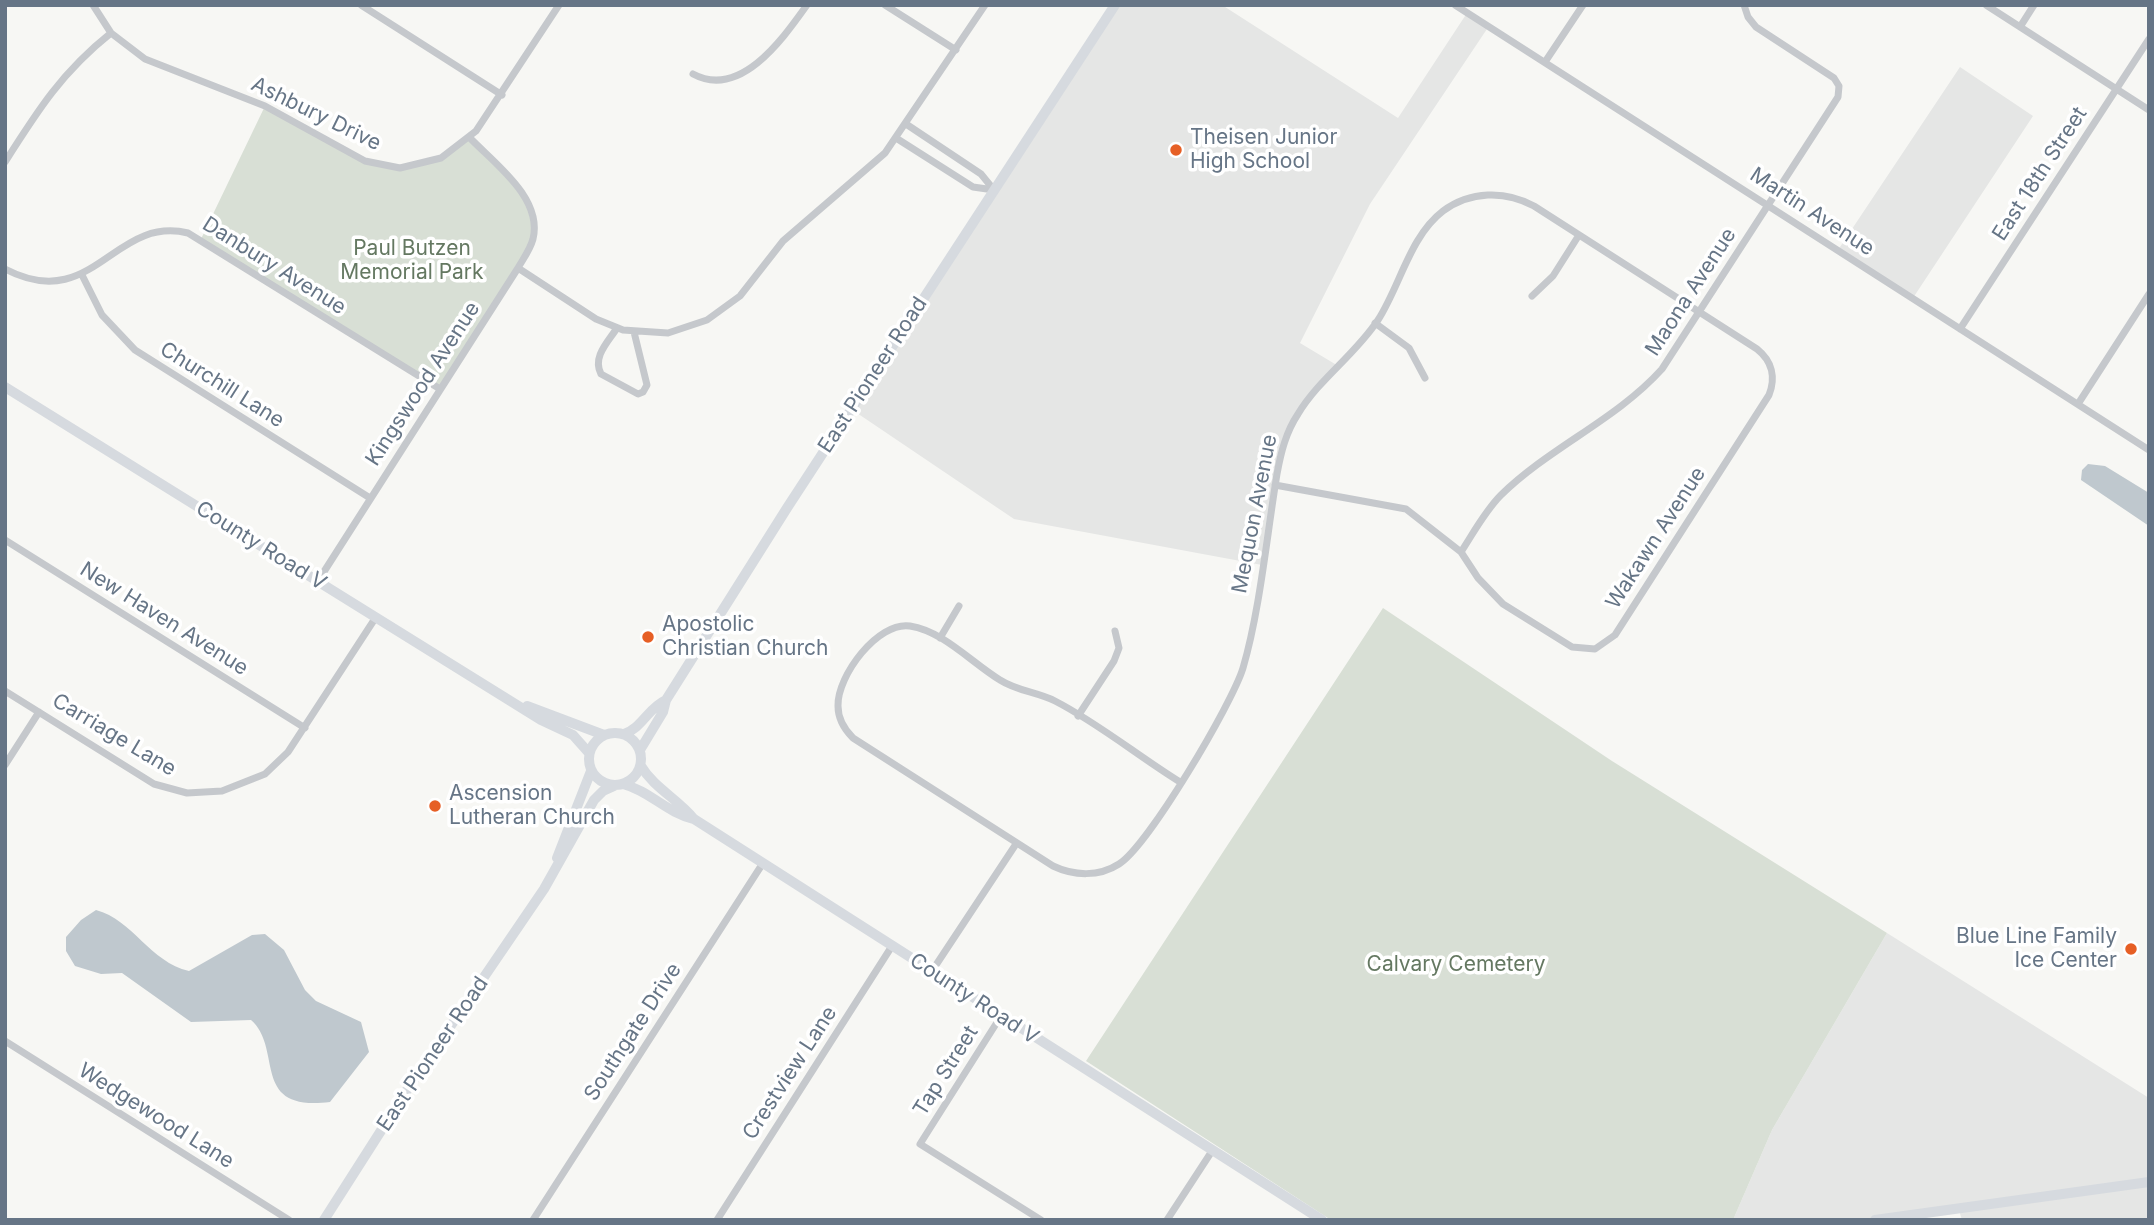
<!DOCTYPE html>
<html>
<head>
<meta charset="utf-8">
<style>
	body { margin:0 }
	#map { position:relative; width:2154px; height:1225px; overflow:hidden; background:#f7f7f4; font-family:Inter,sans-serif }
	canvas { display:block }
	.frame { position:absolute; inset:0; border:7px solid #667586; pointer-events:none }
</style>
</head>
<body>
<div id="map">
<canvas width="2154" height="1225"></canvas>
<div class="frame"></div>
</div>
<script>
const ctx = document.querySelector('canvas').getContext('2d');
ctx.lineJoin = 'round';
function paint(path, color) { ctx.fillStyle = color; ctx.fill(path, 'evenodd'); }
function trace(path, color, width, dash) { ctx.strokeStyle = color; ctx.lineWidth = width; ctx.lineCap = dash ? 'butt' : 'round'; ctx.setLineDash(dash || []); ctx.stroke(path); }
function drawText(font, color, halo, rows, align = 'center') {
  ctx.font = font + ' Inter,sans-serif'; ctx.lineWidth = 7; ctx.setLineDash([]); ctx.textBaseline = 'middle'; ctx.strokeStyle = halo; ctx.fillStyle = color; for (const [text, x, y, turn = 0] of rows) {
    ctx.save(); ctx.translate(x, y); ctx.rotate((+turn || 0) * Math.PI / 180); ctx.textAlign = isNaN(turn) ? turn : align; if (halo) ctx.strokeText(text, 0, 0); ctx.fillText(text, 0, 0); ctx.restore();
  }
}
const built = new Path2D(`
	M 1115,5 L 1222,5 L 1398,118 L 1467,13 L 1489,26 L 1370,204 L 1300,343 L 1340,367 L 1300,410 L 1286,438 L 1262,565 L 1014,519 L 851,409 Z
	M 1960,67 L 2033,116 L 1913,298 L 1838,250 Z
	M 1887,933 L 2149,1098 L 2149,1220 L 1962,1220 L 1959,1210 L 1875,1220 L 1733,1220 L 1772,1130 Z`);
const green = new Path2D(`
	M 265,106 C 315,133 374,182 434,161 C 446,157 459,145 469,137 L 522,192 L 530,208 L 533,240 L 440,389 L 201,239 Z
	M 1383,608 L 1612,761 L 1887,933 L 1772,1130 L 1733,1220 L 1331,1220 L 1086,1061 Z`);
const water = new Path2D(`
	M 2088,464 L 2105,466 L 2149,493 L 2149,526 L 2081,480 L 2082,470 Z
	M 96,910 C 133,920 150,962 189,971 L 252,935 L 265,934 L 284,950 L 305,990 L 316,1001 L 361,1022 L 369,1052 L 330,1102 C 249,1112 284,1049 251,1020 L 191,1022 L 122,973 L 101,974 L 75,966 L 66,951 L 66,937 L 81,920 Z`);
const street = new Path2D(`
	M 93,5 L 111,33 L 145,59 L 265,106 L 365,161 L 400,168 L 441,158 L 476,131 L 559,5
	M 361,5 L 502,95
	M 885,5 L 956,50
	M 1455,5 L 2149,450
	M 1986,5 L 2149,110
	M 2020,27 L 2034,5
	M 1545,62 L 1583,5
	M 693,74 C 741,100 784,37 807,5
	M 906,124 L 981,174 L 994,190
	M 896,138 L 973,187 L 994,190
	M 5,162 C 38,110 62,72 111,33
	M 518,268 L 596,319 L 623,330 L 668,333 L 707,320 L 740,296 L 783,241 L 885,153 L 985,5
	M 5,269 C 93,315 113,215 188,233 L 440,389
	M 82,275 L 102,315 L 135,350 L 370,498
	M 1532,296 L 1553,276 L 1579,235
	M 1375,323 L 1409,348 L 1425,378
	M 617,328 C 608,342 592,357 601,374 L 638,394 L 643,392 L 647,385 L 634,332
	M 1960,329 L 2149,39
	M 2078,404 L 2149,294
	M 5,540 L 305,728
	M 1461,552 C 1474,532 1485,511 1501,495 C 1550,447 1616,420 1662,369 L 1838,97 L 1839,86 L 1834,78 L 1756,27 L 1748,17 L 1744,5
	M 318,581 L 518,268 C 523,259 530,250 533,239 C 543,198 495,164 469,137
	M 940,638 L 959,606
	M 5,691 L 154,784 L 187,793 L 222,791 L 265,774 L 288,752 L 376,617
	M 1078,716 L 1114,661 L 1119,648 L 1115,631
	M 5,765 L 39,712
	M 1180,782 C 1138,756 1098,723 1055,701 C 1037,692 1017,691 1000,680 C 972,663 943,631 910,626 C 878,621 837,676 838,706 C 838,719 844,729 853,738 L 1053,866 C 1074,876 1099,877 1119,864 C 1148,846 1232,704 1243,668 C 1260,610 1267,534 1277,474 C 1281,452 1286,432 1298,414 C 1319,379 1355,355 1378,320 C 1400,286 1410,236 1443,211 C 1470,191 1505,190 1534,206 L 1757,349 C 1772,361 1776,377 1769,395 L 1615,635 L 1595,649 L 1572,647 L 1503,604 L 1478,578 L 1461,552 L 1406,509 L 1275,485
	M 932,971 L 1016,844
	M 1001,1016 L 920,1144 L 1041,1220
	M 5,1041 L 289,1220
	M 533,1220 L 763,863
	M 717,1220 L 892,946
	M 1167,1220 L 1212,1151`);
const secondary = new Path2D(`
	M 5,387 L 541,720 L 573,735 L 589,753
	M 527,706 L 604,735
	M589 759a26 26 0 1 1 52 0a26 26 0 1 1-52 0Z
	M 624,734 C 642,728 648,708 666,700 L 787,508 L 1115,5
	M 640,750 L 663,712 L 666,700
	M 641,766 C 654,788 678,799 694,819
	M 623,784 C 650,791 667,813 694,819 L 1322,1220
	M 557,858 L 591,771
	M 324,1220 L 407,1090 L 544,889 L 594,800 L 603,791 L 614,786
	M 1875,1220 L 2149,1182`);
const markers = [
	[1176,150,7,"#e65f25"],
	[648,637,7,"#e65f25"],
	[435,806,7,"#e65f25"],
	[2131,949,7,"#e65f25"]
];
const streetNames = [
	["Ashbury Drive",316,114,26],
	["East 18th Street",2040,174,-57],
	["Martin Avenue",1812,212,33],
	["Danbury Avenue",274,266,32],
	["Maona Avenue",1691,292,-57],
	["East Pioneer Road",873,375,-57],
	["Kingswood Avenue",423,384,-57],
	["Churchill Lane",222,385,32],
	["Mequon Avenue",1255,514,-79],
	["Wakawn Avenue",1656,538,-57],
	["County Road V",261,546,32],
	["New Haven Avenue",164,619,32],
	["Carriage Lane",114,735,31],
	["County Road V",974,999,33],
	["Southgate Drive",633,1032,-57],
	["East Pioneer Road",433,1054,-56],
	["Tap Street",946,1071,-58],
	["Crestview Lane",790,1073,-57],
	["Wedgewood Lane",156,1116,32]
];
const poiNames = [
	["Theisen Junior",1190,138],
	["High School",1190,162],
	["Apostolic",662,625],
	["Christian Church",662,649],
	["Ascension",449,794],
	["Lutheran Church",449,818],
	["Blue Line Family",2117,937,"right"],
	["Ice Center",2117,961,"right"]
];
const parkNames = [
	["Paul Butzen",412,249],
	["Memorial Park",412,273],
	["Calvary Cemetery",1456,965]
];
paint(built, '#e5e6e5');
paint(green, '#d8dfd5');
paint(water, '#bfc8ce');
trace(street, '#c5c8cc', 7);
trace(secondary, '#d6dadf', 10);
for (const [x, y, r, color] of markers) { const dot = new Path2D(); dot.arc(x, y, r, 0, 2 * Math.PI); ctx.fillStyle = color; ctx.fill(dot); trace(dot, '#fff', 2.5); }
drawText('21px', '#667586', '#fff', streetNames);
drawText('21px', '#667586', '#fff', poiNames, 'left');
drawText('21px', '#647861', '#fff', parkNames);
</script>
</body>
</html>
